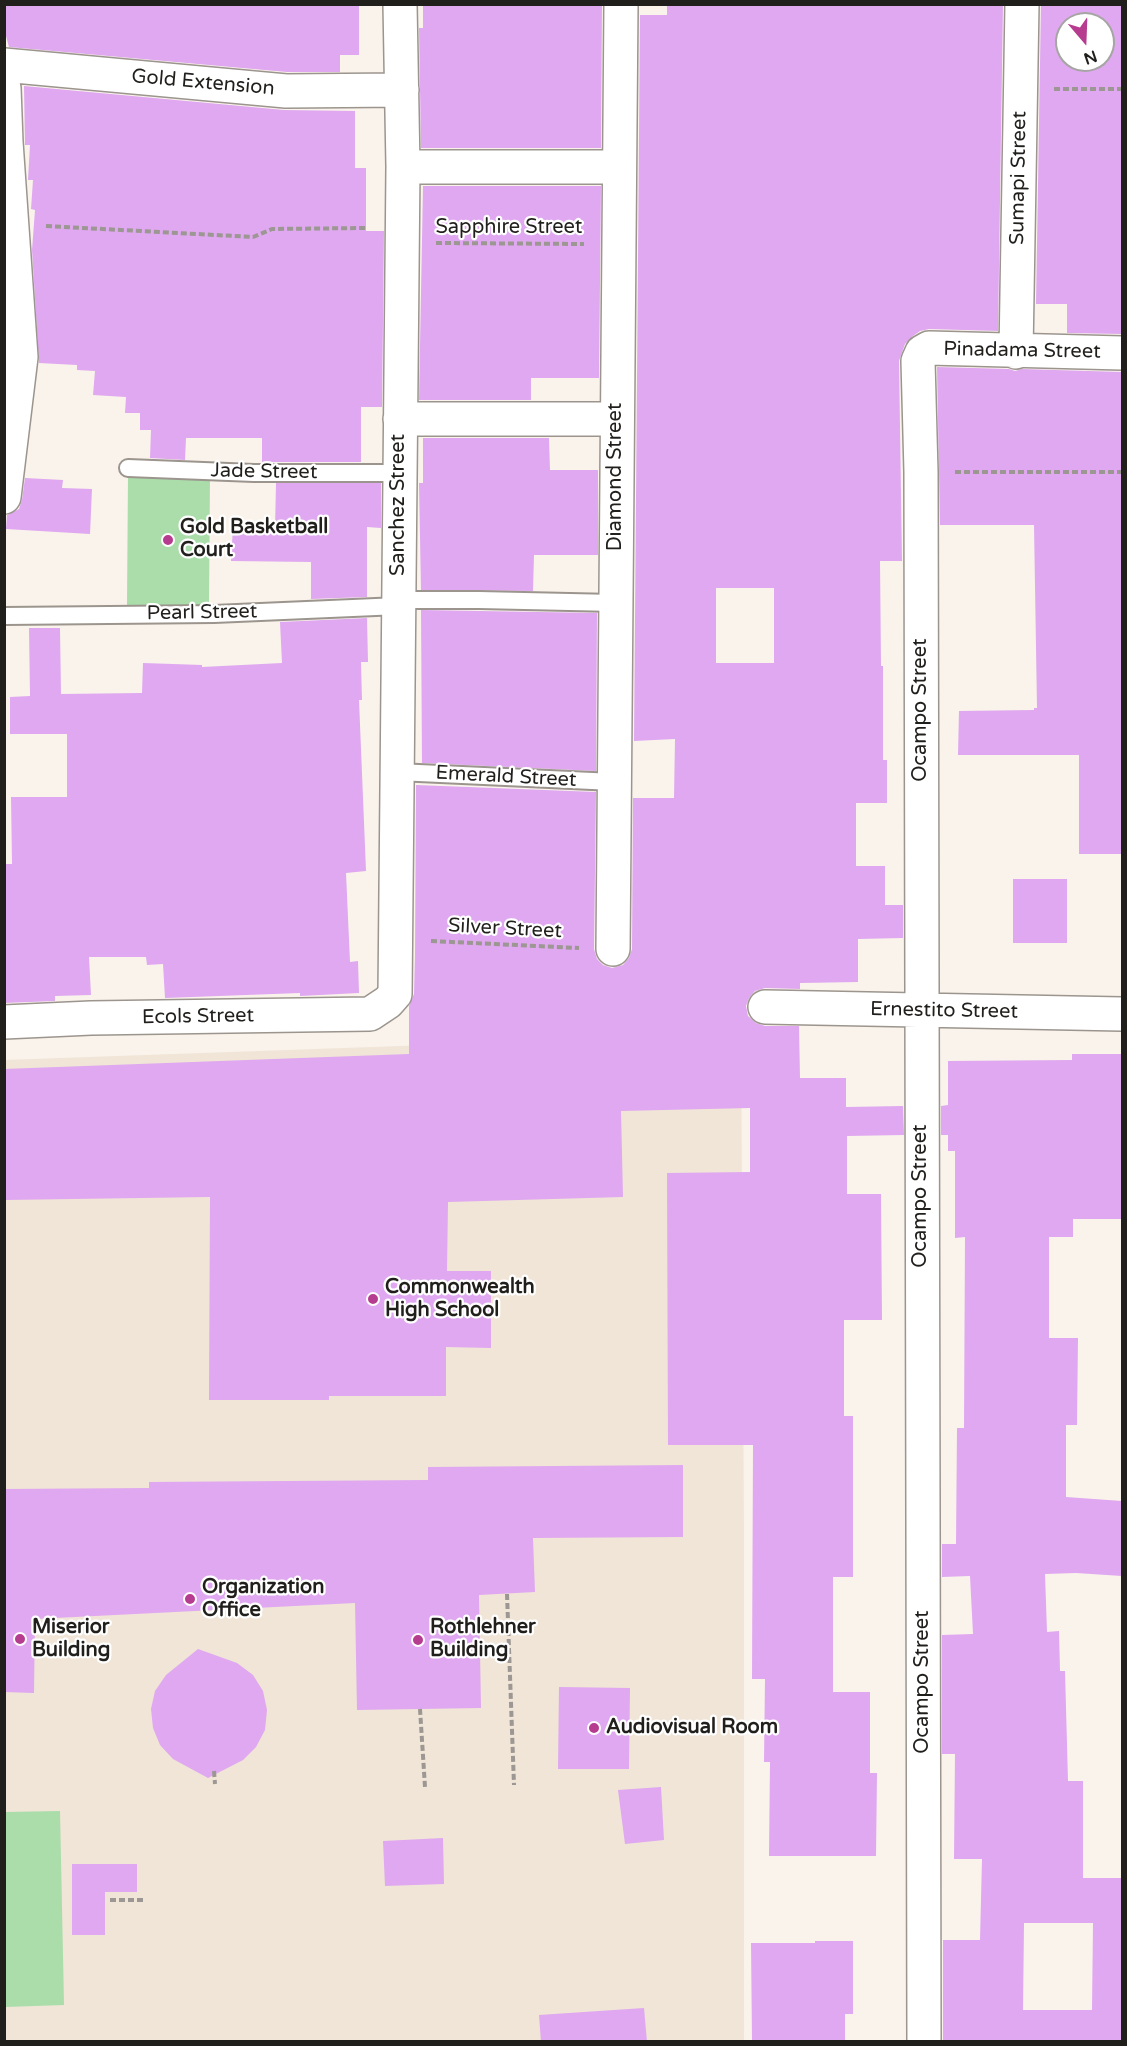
<!DOCTYPE html>
<html>
<head>
<meta charset="utf-8">
<style>
	body { margin:0 }
	#map { position:relative; width:1127px; height:2046px; overflow:hidden; background:#f9f3eb; font-family:"Varela Round",sans-serif }
	canvas { display:block }
	.frame { position:absolute; inset:0; border:6px solid #211f1c; pointer-events:none }
	.north { position:absolute; left:1055px; top:12px; width:60px; height:60px; box-sizing:border-box; background:#fff; border:2px solid #a6a5a4; border-radius:50%; rotate:161deg; font-size:16px; font-weight:700; line-height:24px; text-align:center; color:#211f1c }
	.north::after { content:''; display:block; margin:auto; width:21px; height:27px; background:#b63c8f; clip-path:polygon(50% 0,100% 100%,50% 72%,0 100%) }
</style>
</head>
<body>
<div id="map">
<canvas width="1127" height="2046"></canvas>
<div class="frame"></div>
<div class="north">N</div>
</div>
<script>
const ctx = document.querySelector('canvas').getContext('2d');
ctx.lineJoin = 'round';
function paint(path, color) { ctx.fillStyle = color; ctx.fill(path, 'evenodd'); }
function trace(path, color, width, dash) { ctx.strokeStyle = color; ctx.lineWidth = width; ctx.lineCap = dash ? 'butt' : 'round'; ctx.setLineDash(dash || []); ctx.stroke(path); }
function drawText(font, color, halo, rows, align = 'center') {
  ctx.font = font + ' "Varela Round",sans-serif'; ctx.lineWidth = 4.5; ctx.setLineDash([]); ctx.textBaseline = 'middle'; ctx.strokeStyle = halo; ctx.fillStyle = color; for (const [text, x, y, turn = 0] of rows) {
    ctx.save(); ctx.translate(x, y); ctx.rotate((+turn || 0) * Math.PI / 180); ctx.textAlign = isNaN(turn) ? turn : align; if (halo) ctx.strokeText(text, 0, 0); ctx.fillText(text, 0, 0); ctx.restore();
  }
}
const built = new Path2D(`
	M 741,1034 L 744,1538 L 744,2041 L 5,2041 L 4,1060 Z`);
const green = new Path2D(`
	M 128,476 L 210,476 L 209,605 L 127,605 Z
	M 60,1811 L 64,2005 L 5,2007 L 5,1812 Z`);
const building = new Path2D(`
	M 6,4 L 359,4 L 359,55 L 340,55 L 340,72 L 287,72 L 9,47 L 6,36 Z
	M 423,4 L 602,4 L 601,148 L 421,148 L 419,28 L 423,28 Z
	M 667,4 L 1003,4 L 998,331 L 929,329 L 920,331 L 913,336 L 905,344 L 899,361 L 902,561 L 880,561 L 881,666 L 883,666 L 883,760 L 887,760 L 887,803 L 856,803 L 856,866 L 885,866 L 885,905 L 903,905 L 903,938 L 858,939 L 858,982 L 800,983 L 800,989 L 765,988 L 755,991 L 749,998 L 746,1006 L 748,1016 L 756,1023 L 765,1026 L 799,1026 L 800,1078 L 846,1078 L 846,1107 L 903,1106 L 904,1135 L 847,1136 L 847,1194 L 881,1194 L 882,1320 L 844,1320 L 844,1416 L 853,1416 L 853,1577 L 833,1577 L 833,1692 L 870,1692 L 870,1773 L 877,1773 L 876,1856 L 769,1856 L 770,1762 L 764,1762 L 765,1679 L 752,1679 L 753,1445 L 668,1445 L 667,1173 L 750,1172 L 750,1108 L 621,1111 L 623,1197 L 448,1202 L 447,1271 L 491,1271 L 491,1348 L 446,1347 L 446,1396 L 329,1396 L 329,1400 L 209,1400 L 210,1197 L 5,1200 L 4,1069 L 409,1054 L 409,1006 L 414,994 L 415,956 L 416,785 L 596,792 L 594,949 L 597,959 L 603,965 L 612,968 L 623,965 L 629,958 L 632,949 L 633,798 L 674,798 L 675,739 L 634,741 L 640,15 L 667,15 ZM 716,588 L 774,588 L 774,663 L 716,663 Z
	M 1041,4 L 1122,4 L 1122,334 L 1067,333 L 1067,304 L 1036,304 ZM 1067,24 L 1103,24 L 1103,60 L 1067,60 Z
	M 24,86 L 284,110 L 355,111 L 355,168 L 366,168 L 366,231 L 384,231 L 382,407 L 361,407 L 361,462 L 262,462 L 262,438 L 186,438 L 185,460 L 150,458 L 151,430 L 140,430 L 140,413 L 125,413 L 126,397 L 93,395 L 95,371 L 77,370 L 77,365 L 39,363 L 32,250 L 35,210 L 31,209 L 33,180 L 28,180 L 30,145 L 25,145 Z
	M 423,186 L 601,186 L 599,378 L 531,378 L 531,400 L 419,400 Z
	M 937,367 L 1009,369 L 1015,371 L 1022,369 L 1122,372 L 1122,854 L 1079,854 L 1079,755 L 958,755 L 959,711 L 1034,710 L 1034,708 L 1037,708 L 1034,525 L 940,525 Z
	M 423,438 L 549,438 L 550,470 L 598,470 L 598,555 L 534,555 L 533,591 L 421,590 L 419,483 L 423,483 Z
	M 25,478 L 63,480 L 62,488 L 92,489 L 90,534 L 6,529 L 7,515 L 19,509 L 22,500 Z
	M 276,483 L 381,483 L 381,528 L 367,527 L 367,597 L 311,599 L 311,562 L 231,561 L 233,527 L 275,529 Z
	M 421,610 L 597,613 L 596,771 L 422,763 Z
	M 367,618 L 368,662 L 361,662 L 362,700 L 359,700 L 366,871 L 346,873 L 350,962 L 358,961 L 359,993 L 300,996 L 300,993 L 165,998 L 163,964 L 147,965 L 146,957 L 89,957 L 91,995 L 55,996 L 55,1001 L 4,1003 L 4,864 L 12,864 L 11,797 L 67,797 L 67,734 L 10,734 L 10,697 L 30,696 L 29,628 L 60,628 L 61,694 L 142,693 L 143,663 L 202,665 L 202,667 L 282,663 L 280,622 Z
	M 1013,879 L 1067,879 L 1067,943 L 1013,943 Z
	M 1072,1054 L 1122,1054 L 1122,1219 L 1073,1219 L 1073,1237 L 1049,1237 L 1049,1338 L 1078,1338 L 1077,1425 L 1066,1425 L 1066,1497 L 1122,1501 L 1122,1576 L 1076,1573 L 1045,1574 L 1047,1632 L 1059,1631 L 1060,1671 L 1065,1671 L 1068,1781 L 1083,1781 L 1083,1878 L 1122,1878 L 1122,2042 L 943,2042 L 943,1940 L 980,1940 L 982,1859 L 954,1859 L 955,1754 L 942,1754 L 942,1635 L 973,1634 L 970,1576 L 942,1577 L 942,1544 L 956,1544 L 957,1428 L 964,1428 L 965,1237 L 955,1238 L 955,1151 L 948,1151 L 948,1135 L 941,1135 L 941,1106 L 948,1105 L 948,1061 L 1072,1060 ZM 1024,1923 L 1093,1923 L 1092,2010 L 1023,2010 Z
	M 683,1465 L 683,1537 L 533,1538 L 535,1592 L 479,1595 L 481,1708 L 357,1710 L 355,1603 L 35,1619 L 34,1693 L 4,1692 L 4,1489 L 149,1488 L 149,1482 L 428,1480 L 428,1467 Z
	M 198,1649 L 237,1663 L 253,1675 L 263,1691 L 267,1710 L 265,1730 L 256,1747 L 243,1760 L 208,1778 L 173,1759 L 160,1745 L 153,1728 L 151,1709 L 155,1691 L 166,1675 Z
	M 559,1687 L 630,1688 L 629,1769 L 558,1769 Z
	M 661,1787 L 664,1840 L 625,1844 L 618,1790 Z
	M 443,1838 L 444,1884 L 385,1886 L 383,1841 Z
	M 72,1864 L 137,1864 L 137,1892 L 105,1892 L 105,1935 L 72,1935 Z
	M 815,1941 L 853,1941 L 853,2014 L 845,2014 L 845,2042 L 752,2042 L 751,1943 L 815,1943 Z
	M 644,2008 L 647,2042 L 541,2042 L 539,2015 Z`);
const path = new Path2D(`
	M 1054,89 L 1122,89
	M 46,226 L 253,237 L 272,229 L 367,228
	M 436,243 L 584,244
	M 955,472 L 1122,472
	M 431,941 L 579,948
	M 507,1594 L 514,1785
	M 420,1709 L 425,1787
	M 214,1771 L 215,1784
	M 110,1900 L 144,1900`);
const lane = new Path2D(`
	M 128,468 L 254,473 L 399,473
	M 398,600 L 479,600 L 615,603
	M 4,616 L 214,614 L 399,606
	M 397,772 L 614,782`);
const street = new Path2D(`
	M 4,65 L 286,91 L 402,90
	M 4,88 L 6,142 L 21,357 L 4,497
	M 403,167 L 619,167
	M 1016,352 L 1022,4
	M 400,419 L 616,419
	M 613,949 L 621,4
	M 765,1007 L 1122,1014
	M 4,1022 L 91,1018 L 370,1014 L 388,1002 L 395,994 L 403,167 L 400,4
	M 924,2042 L 921,472 L 918,361 L 922,352 L 929,348 L 1122,353`);
const markers = [
	[168,540,6,"#b63c8f"],
	[373,1299,6,"#b63c8f"],
	[190,1599,6,"#b63c8f"],
	[20,1639,6,"#b63c8f"],
	[418,1640,6,"#b63c8f"],
	[594,1728,6,"#b63c8f"]
];
const streetNames = [
	["Gold Extension",203,83,5],
	["Sumapi Street",1019,178,-89],
	["Sapphire Street",509,228],
	["Pinadama Street",1022,351,1],
	["Jade Street",264,472,1],
	["Diamond Street",616,477,-90],
	["Sanchez Street",399,505,-90],
	["Pearl Street",202,613,-1],
	["Ocampo Street",921,710,-90],
	["Emerald Street",506,777,3],
	["Silver Street",505,929,3],
	["Ernestito Street",944,1011,1],
	["Ecols Street",198,1017,-1],
	["Ocampo Street",921,1196,-90],
	["Ocampo Street",923,1682,-90]
];
const poiNames = [
	["Gold Basketball",180,528],
	["Court",180,551],
	["Commonwealth",385,1288],
	["High School",385,1311],
	["Organization",202,1588],
	["Office",202,1611],
	["Miserior",32,1628],
	["Building",32,1651],
	["Rothlehner",430,1628],
	["Building",430,1651],
	["Audiovisual Room",606,1728]
];
paint(built, '#f0e5d7');
paint(green, '#ada');
paint(building, '#dfa8f0');
trace(lane, '#9b958e', 20);
trace(street, '#9b958e', 36);
trace(path, '#9c9792', 4, [6, 3]);
trace(lane, '#fff', 16);
trace(street, '#fff', 33);
for (const [x, y, r, color] of markers) { const dot = new Path2D(); dot.arc(x, y, r, 0, 2 * Math.PI); ctx.fillStyle = color; ctx.fill(dot); trace(dot, '#fff', 2); }
drawText('20px', '#211f1c', '#fff', streetNames);
drawText('bold 20px', '#211f1c', '#fff', poiNames, 'left');
</script>
</body>
</html>
